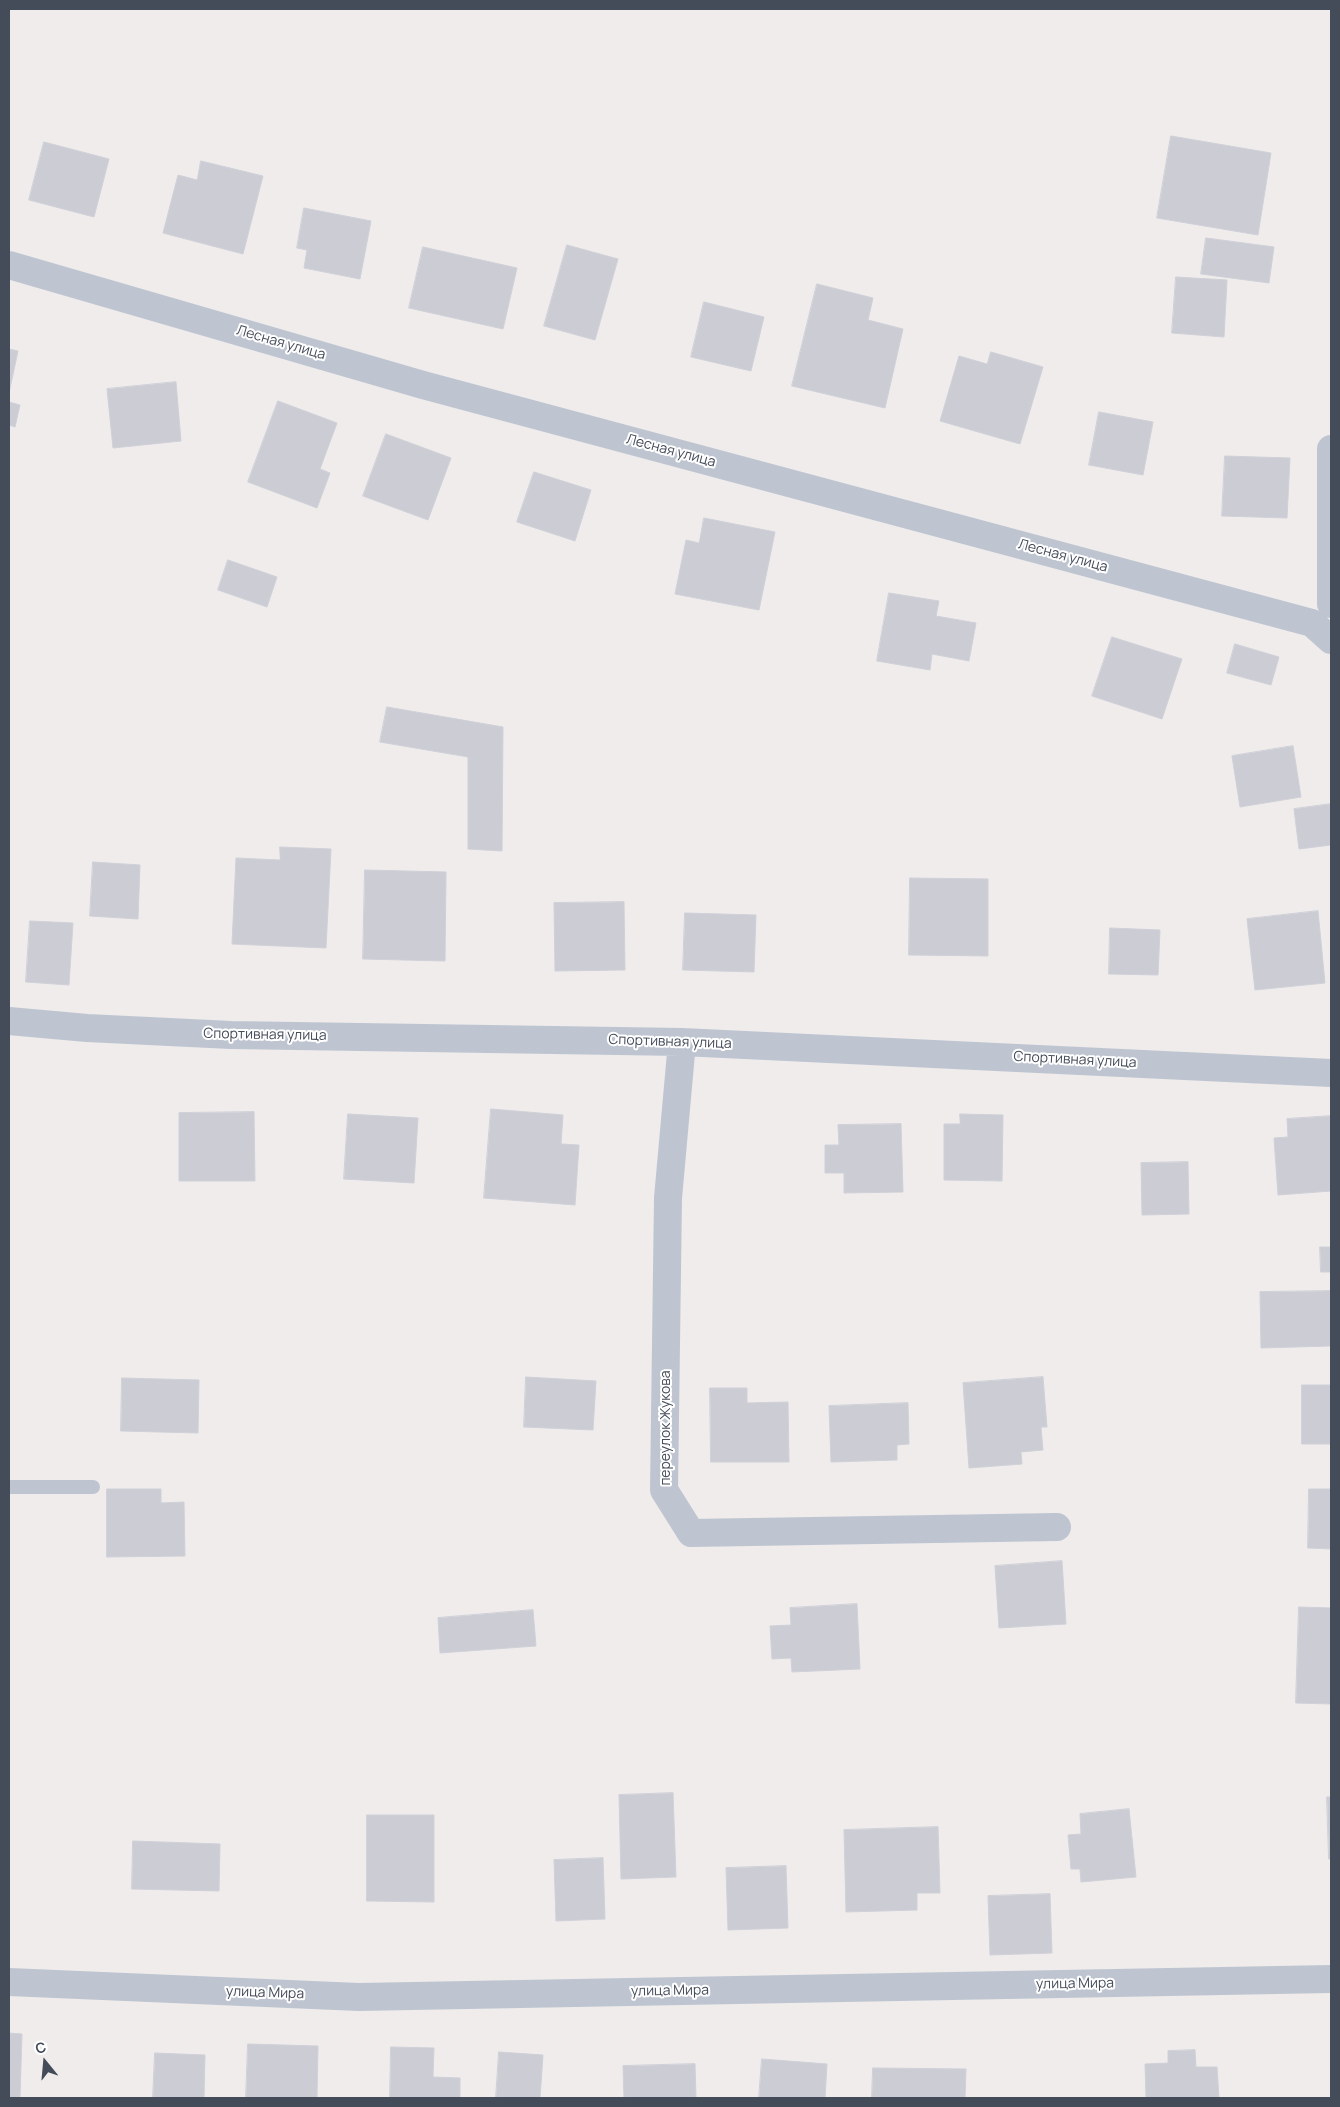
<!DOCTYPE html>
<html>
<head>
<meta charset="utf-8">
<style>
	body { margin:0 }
	#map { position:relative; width:1340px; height:2107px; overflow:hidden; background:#efeceb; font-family:Manrope,sans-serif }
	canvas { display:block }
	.frame { position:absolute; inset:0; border:10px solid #444b59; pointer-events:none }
	.north { position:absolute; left:20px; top:2037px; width:50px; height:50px; -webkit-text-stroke:4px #fff; paint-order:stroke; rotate:343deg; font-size:14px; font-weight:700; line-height:20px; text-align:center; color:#444b59 }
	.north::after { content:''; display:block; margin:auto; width:18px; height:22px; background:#444b59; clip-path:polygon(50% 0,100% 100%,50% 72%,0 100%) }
</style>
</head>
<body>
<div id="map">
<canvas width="1340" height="2107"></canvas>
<div class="frame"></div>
<div class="north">С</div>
</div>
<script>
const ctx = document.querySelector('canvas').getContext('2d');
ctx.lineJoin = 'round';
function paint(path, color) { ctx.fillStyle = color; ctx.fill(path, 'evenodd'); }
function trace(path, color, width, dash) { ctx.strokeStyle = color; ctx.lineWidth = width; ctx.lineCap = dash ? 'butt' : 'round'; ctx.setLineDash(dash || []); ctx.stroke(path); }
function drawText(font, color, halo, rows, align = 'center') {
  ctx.font = font + ' Manrope,sans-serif'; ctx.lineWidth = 4; ctx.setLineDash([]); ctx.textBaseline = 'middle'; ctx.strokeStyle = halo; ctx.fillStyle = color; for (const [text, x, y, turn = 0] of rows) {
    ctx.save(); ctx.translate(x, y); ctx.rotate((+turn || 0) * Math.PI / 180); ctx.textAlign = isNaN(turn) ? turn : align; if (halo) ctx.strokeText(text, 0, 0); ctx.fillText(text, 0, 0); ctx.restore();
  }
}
const building = new Path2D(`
	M 1171,136 L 1271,153 L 1258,235 L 1157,218 Z
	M 44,142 L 109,159 L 94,217 L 29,200 Z
	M 201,161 L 263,176 L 243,254 L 163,233 L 178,175 L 197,180 Z
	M 304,208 L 371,221 L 360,279 L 304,268 L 307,250 L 297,248 Z
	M 1206,238 L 1274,247 L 1269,283 L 1201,274 Z
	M 567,245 L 618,259 L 595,340 L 544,326 Z
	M 423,247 L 517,268 L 503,329 L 409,308 Z
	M 1176,277 L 1227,280 L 1224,337 L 1172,333 Z
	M 817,284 L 873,298 L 868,320 L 903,329 L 885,408 L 792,386 Z
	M 704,302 L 764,317 L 751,371 L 691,357 Z
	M 9,349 L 18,351 L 9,393 Z
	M 991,352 L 1043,367 L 1020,444 L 940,421 L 959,356 L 987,364 Z
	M 176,382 L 181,441 L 113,448 L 107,389 Z
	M 278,401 L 337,423 L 320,469 L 330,473 L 317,508 L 248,482 Z
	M 9,402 L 20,405 L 15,427 L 9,425 Z
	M 1099,412 L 1153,422 L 1143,475 L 1089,465 Z
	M 386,434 L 451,458 L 428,520 L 363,496 Z
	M 1225,456 L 1290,458 L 1287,518 L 1222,516 Z
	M 534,472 L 591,490 L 575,541 L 517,522 Z
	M 704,518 L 775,532 L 759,610 L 675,594 L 686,540 L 699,543 Z
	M 228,560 L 277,577 L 267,607 L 218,590 Z
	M 889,593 L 939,601 L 936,616 L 976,623 L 969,661 L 932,654 L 930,670 L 877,661 Z
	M 1112,637 L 1182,659 L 1162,719 L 1092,696 Z
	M 1235,644 L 1279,657 L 1271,685 L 1227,673 Z
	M 387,707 L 503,727 L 502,851 L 468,849 L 468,757 L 380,742 Z
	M 1293,746 L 1301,797 L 1240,807 L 1232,756 Z
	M 1331,804 L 1331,845 L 1299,849 L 1294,809 Z
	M 280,847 L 331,849 L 326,948 L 232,944 L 236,858 L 280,860 Z
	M 93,862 L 140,865 L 138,919 L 90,916 Z
	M 365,870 L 446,872 L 445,961 L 363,959 Z
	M 910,878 L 988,879 L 988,956 L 909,955 Z
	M 624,902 L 625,970 L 555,971 L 554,903 Z
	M 1318,911 L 1325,983 L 1255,990 L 1247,919 Z
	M 685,913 L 756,915 L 754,972 L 683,970 Z
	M 30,921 L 73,923 L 69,985 L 26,982 Z
	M 1110,928 L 1160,930 L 1158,975 L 1109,974 Z
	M 491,1109 L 563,1115 L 561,1144 L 579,1145 L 575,1205 L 484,1198 Z
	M 254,1112 L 255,1181 L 179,1181 L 179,1113 Z
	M 348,1114 L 418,1118 L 414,1183 L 344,1179 Z
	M 960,1114 L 1003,1115 L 1002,1181 L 944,1180 L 944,1124 L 960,1124 Z
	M 1331,1116 L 1331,1191 L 1278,1195 L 1274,1138 L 1288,1137 L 1287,1119 Z
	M 901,1124 L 903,1192 L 844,1193 L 844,1173 L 825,1173 L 825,1145 L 839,1145 L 838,1125 Z
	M 1188,1162 L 1189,1214 L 1142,1215 L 1141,1163 Z
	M 1320,1247 L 1331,1247 L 1331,1272 L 1321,1272 Z
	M 1331,1291 L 1331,1346 L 1261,1348 L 1260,1292 Z
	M 526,1377 L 596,1381 L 593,1430 L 524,1427 Z
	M 1043,1377 L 1047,1427 L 1041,1427 L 1043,1450 L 1021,1452 L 1022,1464 L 969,1468 L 963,1383 Z
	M 122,1378 L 199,1380 L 198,1433 L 121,1431 Z
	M 1302,1385 L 1331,1385 L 1331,1444 L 1302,1444 Z
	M 710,1388 L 747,1388 L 747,1403 L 788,1402 L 789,1462 L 711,1462 Z
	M 908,1403 L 909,1444 L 897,1445 L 897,1460 L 831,1462 L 829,1406 Z
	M 107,1489 L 161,1489 L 161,1503 L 184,1502 L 185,1556 L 107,1557 Z
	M 1309,1489 L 1331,1489 L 1331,1549 L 1308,1548 Z
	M 1062,1561 L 1066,1624 L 999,1628 L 995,1566 Z
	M 857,1604 L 860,1669 L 792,1672 L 791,1658 L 772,1659 L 770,1626 L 791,1625 L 790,1608 Z
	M 1299,1607 L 1331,1608 L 1331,1704 L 1296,1703 Z
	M 533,1610 L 536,1646 L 440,1653 L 438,1618 Z
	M 673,1793 L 676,1877 L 621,1879 L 619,1795 Z
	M 1327,1797 L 1331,1797 L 1331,1859 L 1329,1859 Z
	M 1129,1809 L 1136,1877 L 1081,1882 L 1080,1869 L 1071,1869 L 1068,1835 L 1081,1834 L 1080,1814 Z
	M 367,1815 L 434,1815 L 434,1902 L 367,1901 Z
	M 938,1827 L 940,1893 L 917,1893 L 917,1910 L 846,1912 L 844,1830 Z
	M 133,1841 L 220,1844 L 219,1891 L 132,1889 Z
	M 603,1858 L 605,1919 L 556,1921 L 554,1860 Z
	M 786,1866 L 788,1928 L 728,1930 L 726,1868 Z
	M 1050,1894 L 1052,1953 L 990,1955 L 988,1896 Z
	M 9,2033 L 22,2034 L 20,2098 L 9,2098 Z
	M 248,2044 L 318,2046 L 317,2098 L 246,2098 Z
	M 391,2047 L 434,2048 L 433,2077 L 460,2078 L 460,2098 L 390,2098 Z
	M 1195,2050 L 1196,2067 L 1217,2067 L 1219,2098 L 1146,2098 L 1145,2064 L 1168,2063 L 1168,2051 Z
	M 499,2052 L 543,2055 L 540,2098 L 496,2098 Z
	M 155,2053 L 205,2055 L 204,2098 L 153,2098 Z
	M 762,2059 L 827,2064 L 825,2098 L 759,2098 Z
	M 695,2064 L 696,2098 L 624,2098 L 623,2066 Z
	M 873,2068 L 966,2069 L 965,2098 L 872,2098 Z`);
const service = new Path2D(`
	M 9,1487 L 93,1487`);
const minor = new Path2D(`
	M 9,265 L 423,385 L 1312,623 L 1331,640
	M 1331,449 L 1331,604
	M 9,1021 L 87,1028 L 231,1035 L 682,1042 L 1331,1073
	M 682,1042 L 668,1198 L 664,1490 L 691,1533 L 1057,1527
	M 9,1982 L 359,1997 L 1331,1979`);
const streetNames = [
	["Лесная улица",281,343,16],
	["Лесная улица",671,451,15],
	["Лесная улица",1063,556,15],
	["Спортивная улица",265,1035,1],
	["Спортивная улица",670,1042,2],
	["Спортивная улица",1075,1060,3],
	["переулок Жукова",666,1428,-90],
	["улица Мира",1075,1984,-1],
	["улица Мира",670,1991,-1],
	["улица Мира",265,1993,2]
];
paint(building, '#cbccd4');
trace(building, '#cfd0d8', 1);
trace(service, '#bec5d1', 14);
trace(minor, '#bec5d1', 28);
drawText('14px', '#444b59', '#fff', streetNames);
</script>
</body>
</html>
